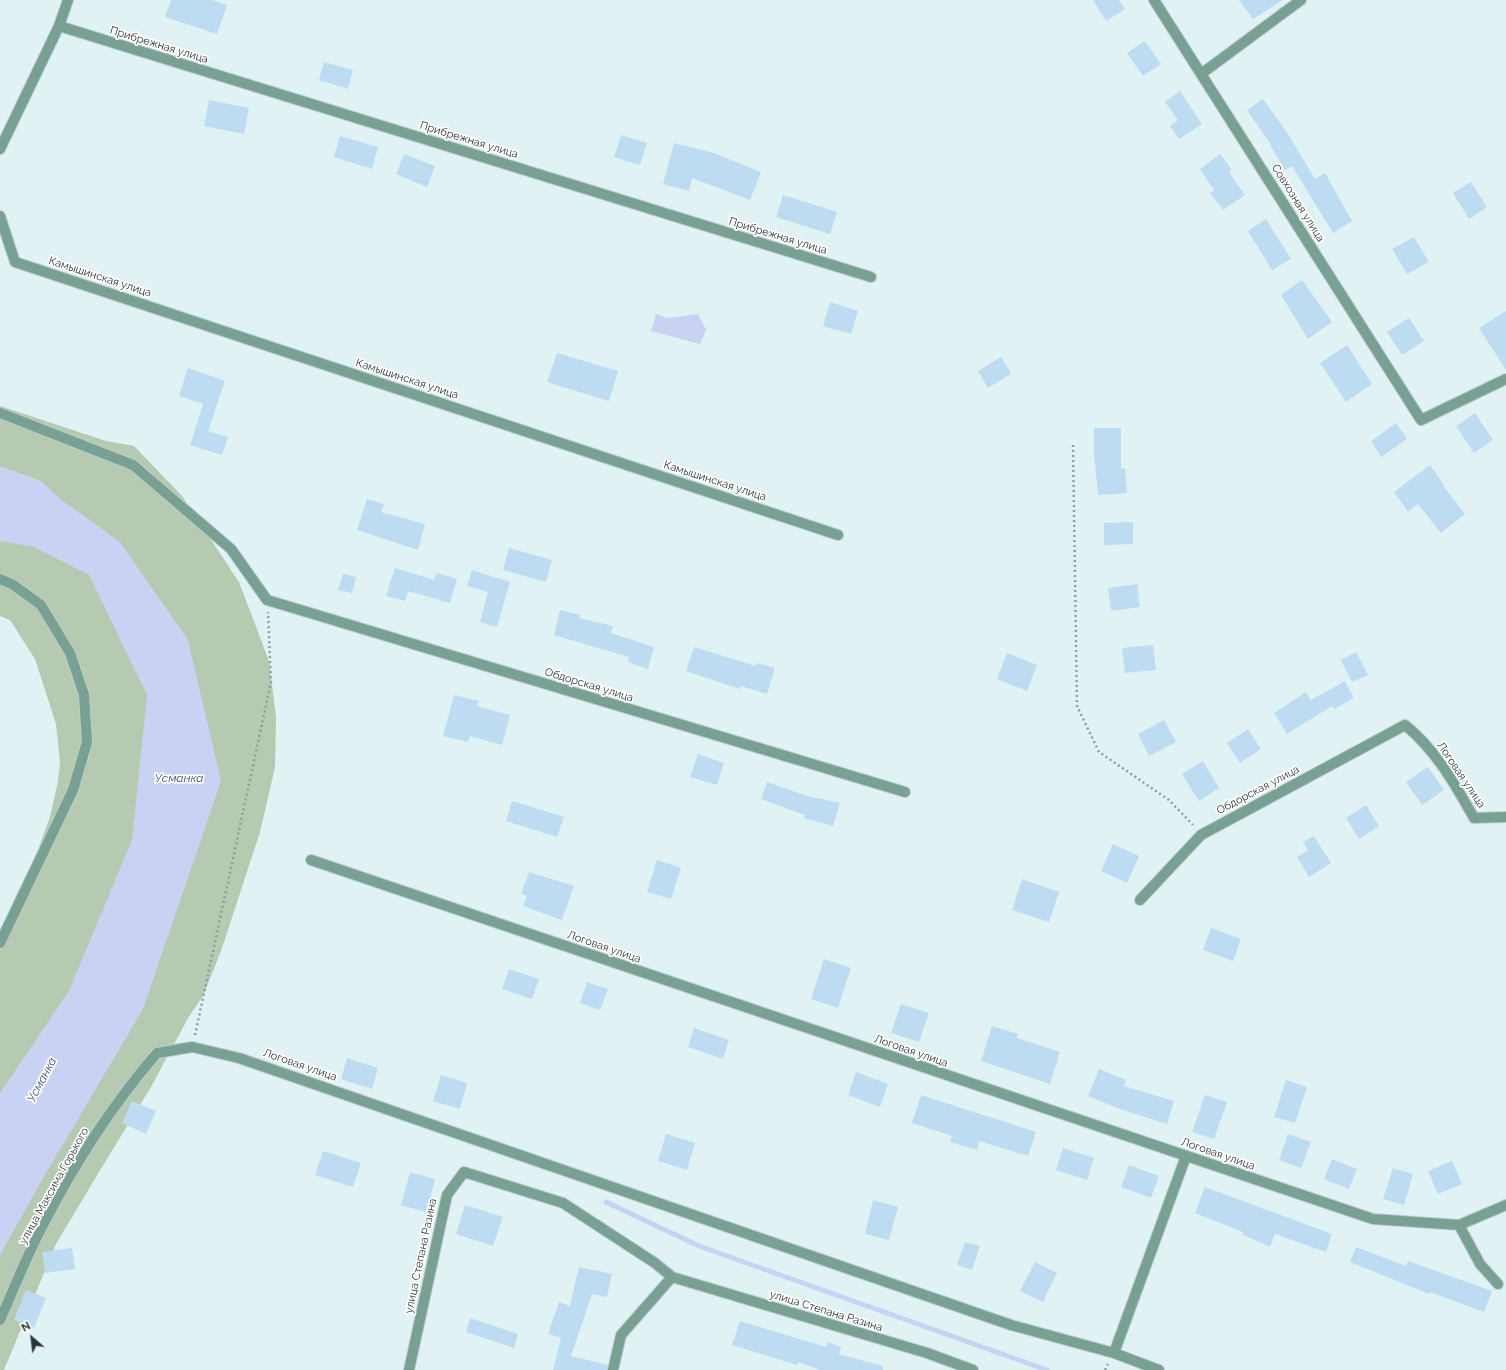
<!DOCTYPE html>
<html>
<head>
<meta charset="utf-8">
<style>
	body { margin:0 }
	#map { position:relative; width:1506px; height:1370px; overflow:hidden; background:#e1f2f4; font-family:Raleway,sans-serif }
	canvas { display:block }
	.north { position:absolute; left:12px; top:1318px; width:40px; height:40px; -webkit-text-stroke:3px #fff; paint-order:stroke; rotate:332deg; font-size:11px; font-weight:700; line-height:16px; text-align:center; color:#2e3435 }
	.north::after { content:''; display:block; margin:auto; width:14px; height:18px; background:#2e3435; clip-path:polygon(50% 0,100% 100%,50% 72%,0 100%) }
</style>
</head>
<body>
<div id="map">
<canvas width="1506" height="1370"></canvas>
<div class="north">N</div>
</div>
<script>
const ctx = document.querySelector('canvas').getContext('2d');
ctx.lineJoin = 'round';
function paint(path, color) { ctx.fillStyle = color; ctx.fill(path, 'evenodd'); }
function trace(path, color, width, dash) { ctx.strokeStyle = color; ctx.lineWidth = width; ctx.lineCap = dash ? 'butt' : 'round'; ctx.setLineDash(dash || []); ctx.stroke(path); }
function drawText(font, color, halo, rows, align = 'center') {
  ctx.font = font + ' Raleway,sans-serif'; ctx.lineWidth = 3.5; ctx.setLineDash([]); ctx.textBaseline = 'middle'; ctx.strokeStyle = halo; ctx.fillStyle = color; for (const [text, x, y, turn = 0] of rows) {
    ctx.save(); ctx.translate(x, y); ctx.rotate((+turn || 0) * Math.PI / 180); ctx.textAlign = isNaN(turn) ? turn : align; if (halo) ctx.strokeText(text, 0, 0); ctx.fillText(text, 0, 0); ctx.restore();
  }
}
const green = new Path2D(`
	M 0,406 L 106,441 L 134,446 L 182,496 L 239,582 L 269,661 L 276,717 L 275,767 L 260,832 L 221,951 L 203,996 L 188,1018 L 151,1087 L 99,1172 L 56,1244 L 4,1370 L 0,1370 L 0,933 L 35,858 L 50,817 L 58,781 L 60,763 L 56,724 L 35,659 L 10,620 L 0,616 Z`);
const water = new Path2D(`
	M 656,314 L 667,318 L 698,314 L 706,330 L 700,344 L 651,331 Z
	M 0,466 L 41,481 L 59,498 L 120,542 L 188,640 L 221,781 L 143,1009 L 42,1180 L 0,1255 L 0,1093 L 69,991 L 132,840 L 147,695 L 89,575 L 34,547 L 0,541 Z`);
const stream = new Path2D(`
	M 606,1202 L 699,1246 L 1047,1370`);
const building = new Path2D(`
	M 171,0 L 212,0 L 227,5 L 217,34 L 165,17 Z
	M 1093,0 L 1119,0 L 1125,9 L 1106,21 Z
	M 1239,0 L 1283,0 L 1253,19 Z
	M 1145,41 L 1161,64 L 1143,76 L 1127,53 Z
	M 324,62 L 353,70 L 348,89 L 319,80 Z
	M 1180,91 L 1202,124 L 1179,139 L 1170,126 L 1178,120 L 1165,102 Z
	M 1263,99 L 1288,134 L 1315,179 L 1325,173 L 1352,221 L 1333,233 L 1292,166 L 1285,170 L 1270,145 L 1271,145 L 1247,110 Z
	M 209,100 L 249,108 L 244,134 L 204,126 Z
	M 621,135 L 647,143 L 640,165 L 614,157 Z
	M 340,136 L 378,147 L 372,169 L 334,157 Z
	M 674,143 L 714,153 L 761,172 L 750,200 L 692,178 L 689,191 L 663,184 Z
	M 404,154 L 435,166 L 427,187 L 396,174 Z
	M 1220,154 L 1232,170 L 1229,172 L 1245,195 L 1223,210 L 1210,193 L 1214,190 L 1200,169 Z
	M 1471,182 L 1487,207 L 1469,219 L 1453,193 Z
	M 783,195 L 837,212 L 830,234 L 776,217 Z
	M 1266,219 L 1291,259 L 1272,270 L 1248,231 Z
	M 1414,237 L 1429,262 L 1407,274 L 1392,249 Z
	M 1302,280 L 1332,322 L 1308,339 L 1281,295 Z
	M 830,302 L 858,311 L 851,334 L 823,326 Z
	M 1506,311 L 1506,370 L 1479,328 Z
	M 1409,318 L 1424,341 L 1402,355 L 1387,332 Z
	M 1347,345 L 1372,384 L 1346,402 L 1320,363 Z
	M 557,353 L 618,371 L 609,401 L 547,382 Z
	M 1001,357 L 1011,374 L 988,388 L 978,371 Z
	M 188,368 L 225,381 L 208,431 L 228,437 L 222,455 L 190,445 L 203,404 L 179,396 Z
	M 1475,413 L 1493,440 L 1474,453 L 1456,426 Z
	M 1396,423 L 1407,439 L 1381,457 L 1371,441 Z
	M 1094,428 L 1121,428 L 1121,469 L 1125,468 L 1127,493 L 1098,495 L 1094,453 Z
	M 1430,465 L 1444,485 L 1443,486 L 1465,514 L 1441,533 L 1418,504 L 1408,512 L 1394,492 Z
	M 367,499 L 384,504 L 381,512 L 425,524 L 418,550 L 357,530 Z
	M 1133,522 L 1133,544 L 1104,545 L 1104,523 Z
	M 509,548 L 552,560 L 546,582 L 503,570 Z
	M 395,568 L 434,580 L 437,573 L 457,579 L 450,603 L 408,591 L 405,601 L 386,596 Z
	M 472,570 L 510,582 L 497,627 L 480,622 L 488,592 L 467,586 Z
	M 343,574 L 356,577 L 352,593 L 338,590 Z
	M 1137,584 L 1140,607 L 1111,611 L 1108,588 Z
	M 560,610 L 580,615 L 579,618 L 613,626 L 611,633 L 654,647 L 648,669 L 628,662 L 629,657 L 554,635 Z
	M 1153,645 L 1156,670 L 1125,673 L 1122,648 Z
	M 694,647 L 756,666 L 757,663 L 775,668 L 767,694 L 741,686 L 740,689 L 686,671 Z
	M 1356,652 L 1368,675 L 1352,682 L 1341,660 Z
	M 1007,653 L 1037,665 L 1027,691 L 997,679 Z
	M 1345,681 L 1354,698 L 1334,709 L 1332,706 L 1287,734 L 1274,713 L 1306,692 L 1311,700 Z
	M 454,695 L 479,701 L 477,706 L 510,715 L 502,745 L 470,736 L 468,742 L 443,736 Z
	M 1164,720 L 1176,742 L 1149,756 L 1138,734 Z
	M 1248,729 L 1261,749 L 1240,763 L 1227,743 Z
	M 698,754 L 724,763 L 717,785 L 690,777 Z
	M 1203,761 L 1219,788 L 1199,801 L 1182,774 Z
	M 1428,767 L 1444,790 L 1422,805 L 1406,782 Z
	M 767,782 L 807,796 L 840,803 L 833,826 L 804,818 L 805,815 L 761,799 Z
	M 512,801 L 564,817 L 557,837 L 506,821 Z
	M 1366,805 L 1379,826 L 1359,839 L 1346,818 Z
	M 1314,836 L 1331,863 L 1309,877 L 1297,857 L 1308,850 L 1303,842 Z
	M 1113,844 L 1139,856 L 1127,883 L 1101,871 Z
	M 657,860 L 681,868 L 671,899 L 647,892 Z
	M 529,872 L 574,886 L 562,920 L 523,906 L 527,896 L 521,894 Z
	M 1022,879 L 1059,892 L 1049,922 L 1012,910 Z
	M 1211,928 L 1241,939 L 1233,961 L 1203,950 Z
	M 824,959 L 851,968 L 838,1008 L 811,999 Z
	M 509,969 L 539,979 L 532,999 L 502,989 Z
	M 587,982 L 608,989 L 600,1010 L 580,1003 Z
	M 901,1004 L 929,1013 L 919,1042 L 891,1033 Z
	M 992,1026 L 1018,1034 L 1017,1038 L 1060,1052 L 1050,1084 L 981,1061 Z
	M 694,1028 L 729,1040 L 723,1059 L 688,1047 Z
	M 347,1058 L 378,1068 L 372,1089 L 341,1079 Z
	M 1099,1069 L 1126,1080 L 1124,1086 L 1174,1101 L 1167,1124 L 1120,1109 L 1088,1096 Z
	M 856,1072 L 888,1084 L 880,1107 L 848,1095 Z
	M 441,1075 L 467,1083 L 460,1109 L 433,1101 Z
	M 1286,1080 L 1307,1087 L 1295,1123 L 1274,1117 Z
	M 921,1095 L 1036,1132 L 1028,1156 L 979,1141 L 977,1150 L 950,1142 L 952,1136 L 912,1123 Z
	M 1205,1095 L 1227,1102 L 1214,1139 L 1192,1132 Z
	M 132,1101 L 156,1111 L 146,1134 L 122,1123 Z
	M 666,1134 L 695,1143 L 687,1170 L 658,1161 Z
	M 1288,1134 L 1311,1142 L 1301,1168 L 1279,1160 Z
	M 1063,1148 L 1094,1158 L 1087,1180 L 1056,1170 Z
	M 323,1151 L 361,1163 L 353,1187 L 315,1175 Z
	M 1332,1159 L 1357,1169 L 1349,1189 L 1324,1179 Z
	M 1452,1161 L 1462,1184 L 1438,1194 L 1428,1171 Z
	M 1129,1165 L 1159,1176 L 1151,1198 L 1121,1187 Z
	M 1393,1168 L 1413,1174 L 1404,1205 L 1383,1199 Z
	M 410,1172 L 435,1179 L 426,1212 L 401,1205 Z
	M 1205,1187 L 1332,1234 L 1326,1252 L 1275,1234 L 1270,1247 L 1242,1234 L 1243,1232 L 1195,1213 Z
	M 873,1200 L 898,1207 L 889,1240 L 865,1234 Z
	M 465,1205 L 503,1217 L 493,1246 L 456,1234 Z
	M 965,1242 L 980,1246 L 972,1270 L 957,1265 Z
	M 1356,1247 L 1406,1266 L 1408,1261 L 1492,1291 L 1484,1312 L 1430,1292 L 1429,1294 L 1350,1262 Z
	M 72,1248 L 75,1269 L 45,1273 L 42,1252 Z
	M 1035,1262 L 1057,1273 L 1043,1302 L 1020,1291 Z
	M 579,1267 L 612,1274 L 607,1297 L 592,1294 L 571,1356 L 608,1365 L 607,1370 L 553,1370 L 561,1338 L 548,1334 L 559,1302 L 570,1306 Z
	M 26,1290 L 46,1298 L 34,1328 L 14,1320 Z
	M 470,1318 L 518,1334 L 514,1348 L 466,1332 Z
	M 740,1321 L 826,1347 L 828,1342 L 841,1347 L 839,1354 L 883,1366 L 883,1370 L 820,1370 L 798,1362 L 797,1365 L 732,1345 Z`);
const path = new Path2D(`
	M 1073,445 L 1077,706 L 1099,752 L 1169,800 L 1193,825
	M 195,1035 L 271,682 L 268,612
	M 1105,1370 L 1108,1364`);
const minor = new Path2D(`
	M 1154,0 L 1421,420 L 1506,379
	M 59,26 L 871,277
	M 1201,74 L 1301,0
	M 0,149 L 59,26 L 68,0
	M 0,216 L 15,262 L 838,535
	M 0,413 L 133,465 L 231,549 L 267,600 L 905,792
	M 0,579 L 12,584 L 41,605 L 70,653 L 84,695 L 87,742 L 73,790 L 0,943
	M 311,860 L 1373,1219 L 1459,1225 L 1506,1205
	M 1140,900 L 1201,835 L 1405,725 C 1435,749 1455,784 1474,818 L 1506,817
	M 1459,1225 L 1480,1264 L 1498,1284
	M 0,1320 C 13,1291 25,1260 40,1231 C 72,1168 111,1106 157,1053 L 192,1047 L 239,1058 L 1011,1325 L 1114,1353 L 1159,1370
	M 1114,1353 L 1186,1156
	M 409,1370 L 447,1195 L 464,1172 L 563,1203 L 655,1263 L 672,1277 L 927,1353 L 973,1370
	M 613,1370 L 621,1335 L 672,1277`);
const streetNames = [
	["Прибрежная улица",159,45,17],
	["Прибрежная улица",469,140,17],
	["Совхозная улица",1298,203,58],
	["Прибрежная улица",778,236,17],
	["Камышинская улица",100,277,18],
	["Камышинская улица",407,379,18],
	["Камышинская улица",715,481,18],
	["Обдорская улица",589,685,17],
	["Логовая улица",1461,775,56],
	["Обдорская улица",1258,790,-28],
	["Логовая улица",604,947,19],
	["Логовая улица",911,1051,19],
	["Логовая улица",300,1065,19],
	["Логовая улица",1218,1154,19],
	["улица Максима Горького",54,1186,-61],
	["улица Степана Разина",421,1256,-78],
	["улица Степана Разина",826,1311,17]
];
const waterNames = [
	["Усманка",179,778],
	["Усманка",42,1080,-62]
];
paint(green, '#b5cab0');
paint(water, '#c9d2f2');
trace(stream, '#c9d2f2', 5);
paint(building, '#bddcf2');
trace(minor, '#bdccce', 12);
trace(path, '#909c9e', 2.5, [2, 3]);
trace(minor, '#78a093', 10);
drawText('11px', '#2e3435', '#fff', streetNames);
drawText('italic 12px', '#424b78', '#fff', waterNames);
</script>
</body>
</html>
